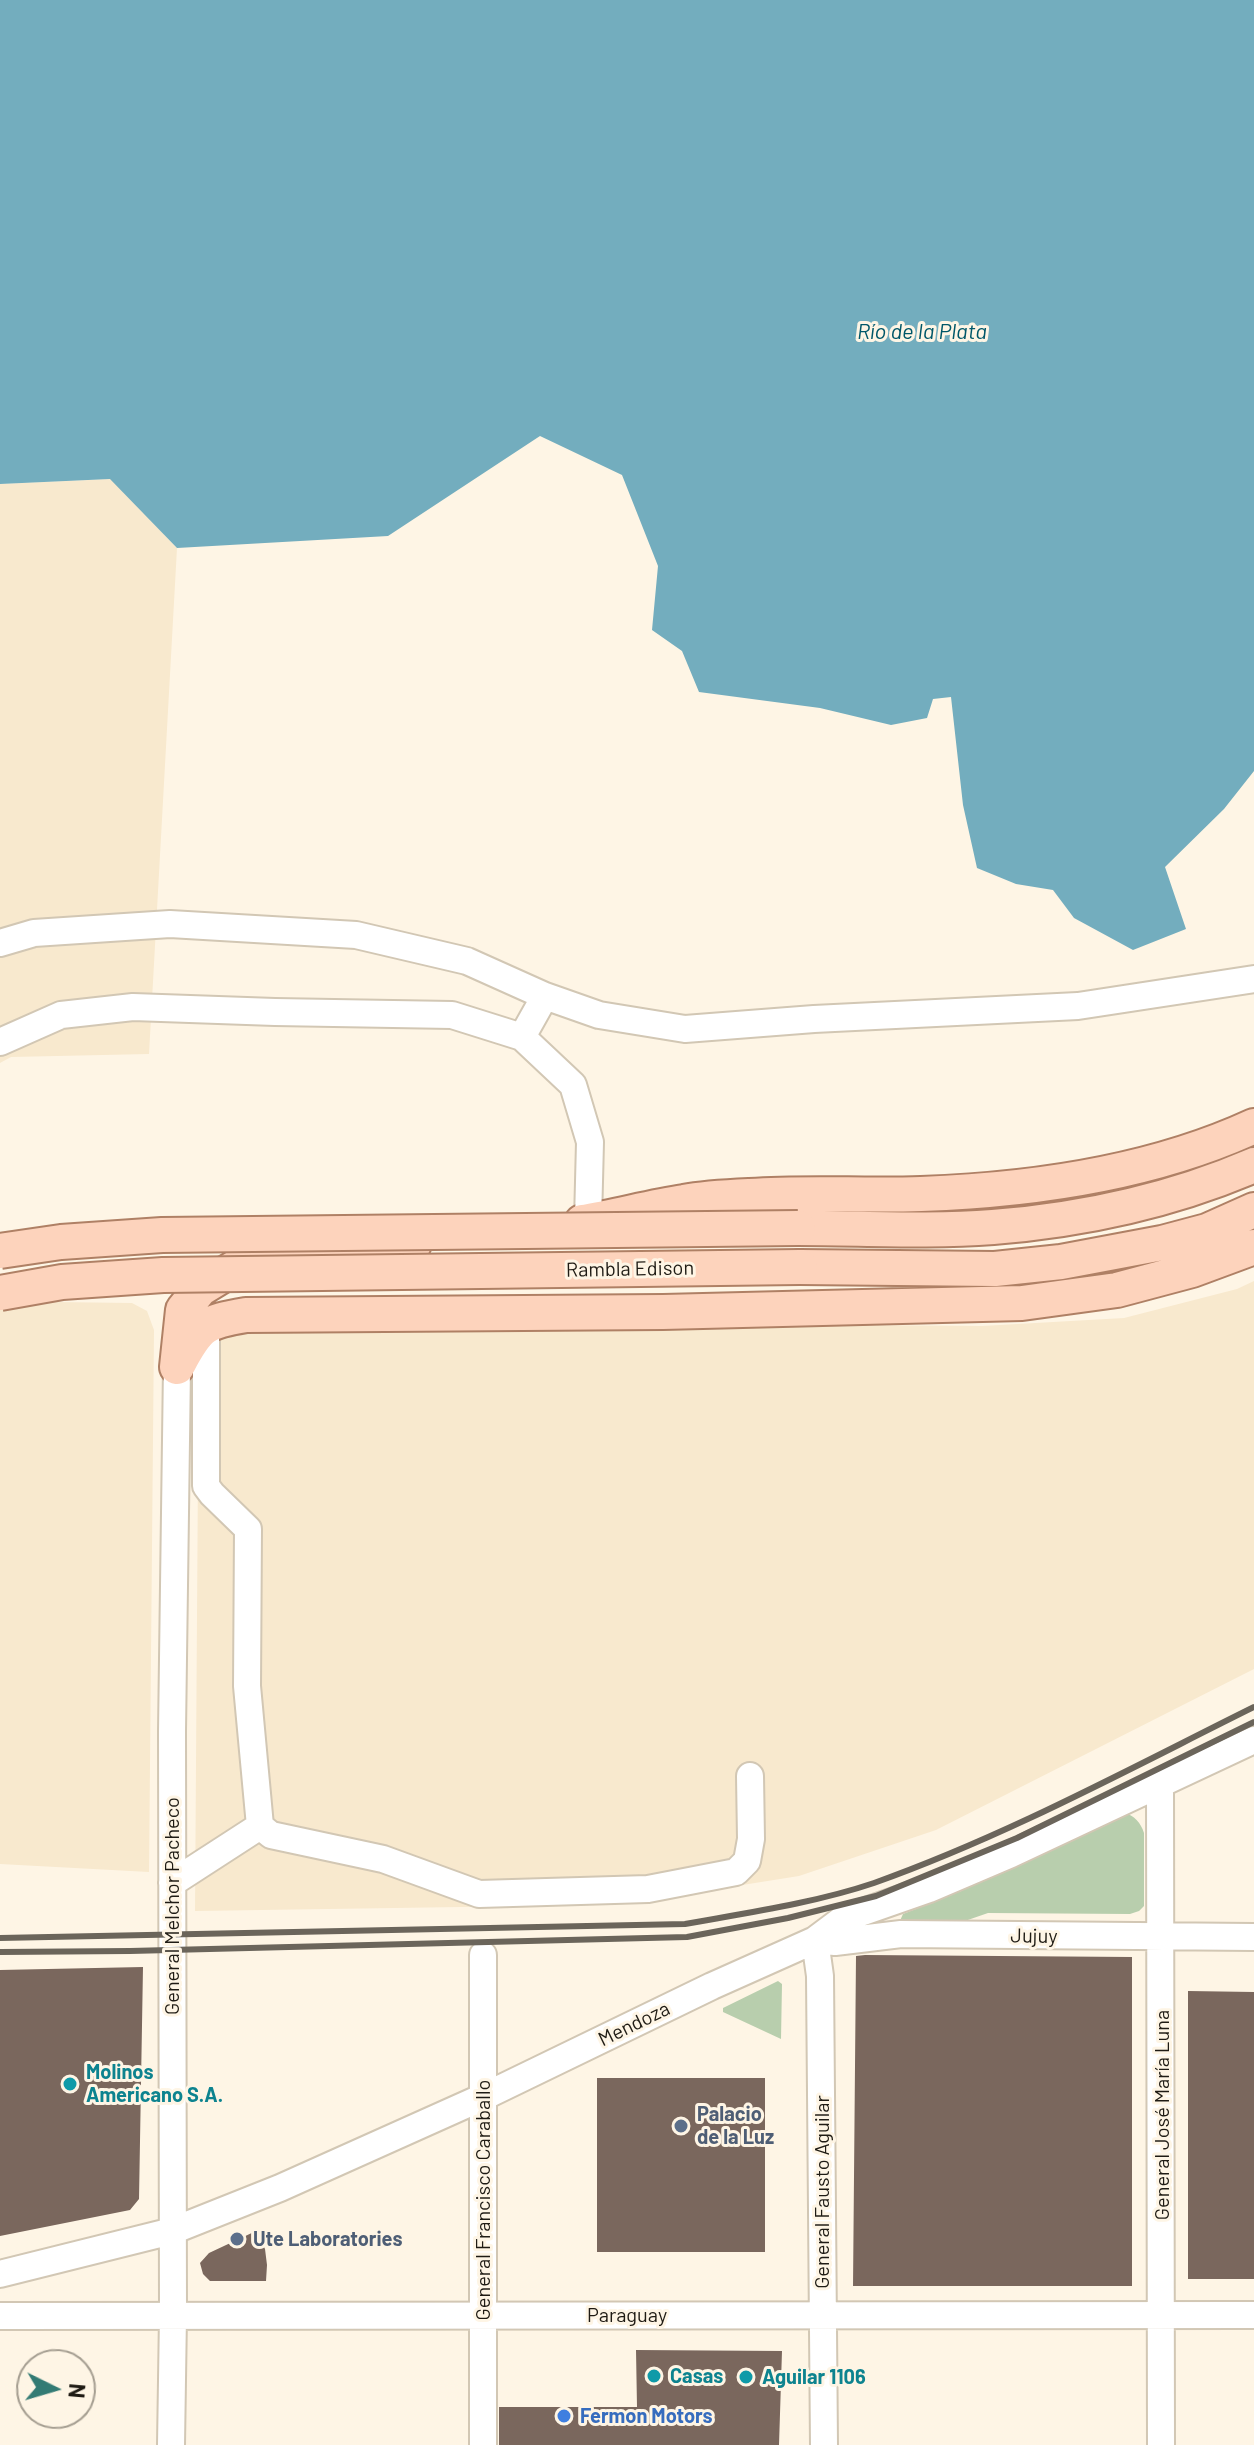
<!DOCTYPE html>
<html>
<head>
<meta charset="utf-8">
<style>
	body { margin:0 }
	#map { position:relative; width:1254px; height:2445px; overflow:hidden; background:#fef5e5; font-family:Barlow,sans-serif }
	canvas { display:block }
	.north { position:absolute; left:16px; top:2349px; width:80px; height:80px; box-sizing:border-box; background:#fef5e5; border:2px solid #a59e91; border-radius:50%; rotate:95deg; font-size:22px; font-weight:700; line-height:32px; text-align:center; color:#1f1b14 }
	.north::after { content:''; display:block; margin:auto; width:28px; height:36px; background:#337b74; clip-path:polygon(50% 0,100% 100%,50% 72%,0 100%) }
</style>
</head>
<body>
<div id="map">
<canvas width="1254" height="2445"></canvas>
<div class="north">N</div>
</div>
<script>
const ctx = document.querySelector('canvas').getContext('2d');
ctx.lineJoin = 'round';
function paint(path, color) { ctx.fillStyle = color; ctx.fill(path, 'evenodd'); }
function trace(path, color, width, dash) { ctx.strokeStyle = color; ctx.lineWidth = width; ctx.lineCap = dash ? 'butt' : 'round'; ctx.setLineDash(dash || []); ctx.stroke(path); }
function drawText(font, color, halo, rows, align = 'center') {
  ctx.font = font + ' Barlow,sans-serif'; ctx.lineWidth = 6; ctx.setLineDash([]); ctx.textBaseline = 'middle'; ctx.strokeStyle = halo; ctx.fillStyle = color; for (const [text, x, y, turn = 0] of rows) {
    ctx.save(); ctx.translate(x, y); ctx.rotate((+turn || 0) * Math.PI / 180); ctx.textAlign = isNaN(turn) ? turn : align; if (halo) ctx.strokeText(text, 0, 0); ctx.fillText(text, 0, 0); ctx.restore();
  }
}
const built = new Path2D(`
	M 111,479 L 177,548 L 149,1054 L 11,1057 L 0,1063 L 0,484 Z
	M 1254,1281 L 1254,1669 L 936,1830 L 799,1876 L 673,1896 L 528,1906 L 195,1911 L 199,1320 L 982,1326 L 1124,1318 L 1237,1289 Z
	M 54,1302 L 132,1303 L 147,1311 L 154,1330 L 149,1872 L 0,1864 L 0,1305 Z`);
const green = new Path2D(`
	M 1124,1813 C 1134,1815 1141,1823 1144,1833 L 1144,1906 L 1139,1911 L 1130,1914 L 988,1913 L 962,1922 L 899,1923 L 903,1914 L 961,1891 Z
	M 778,1981 L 782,1984 L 781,2039 L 723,2012 L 723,2008 Z`);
const water = new Path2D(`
	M 0,0 L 1254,0 L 1254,771 L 1224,809 L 1165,867 L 1186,929 L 1133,950 L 1074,918 L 1053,890 L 1016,884 L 977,868 L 963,805 L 951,697 L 933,699 L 927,718 L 891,725 L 820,708 L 699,692 L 682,651 L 652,630 L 658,566 L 622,475 L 540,436 L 388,536 L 177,548 L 110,479 L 0,484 Z`);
const building = new Path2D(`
	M 865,1955 L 1132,1957 L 1132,2286 L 853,2286 L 856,1956 Z
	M 143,1967 L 139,2199 L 130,2210 L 0,2236 L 0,1970 Z
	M 1188,1991 L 1254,1992 L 1254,2279 L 1188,2279 Z
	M 597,2078 L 765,2078 L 765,2252 L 597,2252 Z
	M 256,2231 L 265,2249 L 267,2265 L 266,2281 L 210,2281 L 203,2274 L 200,2263 L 209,2253 Z
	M 636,2350 L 782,2351 L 779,2445 L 499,2445 L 499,2407 L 637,2407 Z`);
const minor = new Path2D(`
	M 0,943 L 34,933 L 170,924 L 356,935 L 467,961 L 545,996 L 599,1015 L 685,1029 L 814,1019 L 1078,1006 L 1254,979
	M 522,1037 L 545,996
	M 0,1042 L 61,1015 L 133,1007 L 275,1012 L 452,1015 L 522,1037 L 573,1085 L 590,1142 L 588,1221
	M 206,1327 L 206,1486 L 212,1494 L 248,1529 L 247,1686 L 260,1826 L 271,1835 L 383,1859 L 479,1894 L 648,1889 L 736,1872 L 747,1861 L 751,1839 L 750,1776
	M 1160,1786 L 1161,2445
	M 172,1883 L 260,1826
	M 815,1940 L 820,1976 L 824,2445
	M 815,1940 L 835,1942 L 901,1934 L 1254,1937
	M 483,1955 L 483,2445
	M 0,2274 L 172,2231 L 280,2188 L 483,2097 L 712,1986 L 815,1940 L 843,1919 L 929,1889 L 1011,1854 L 1254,1740
	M 0,2316 L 1254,2315
	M 171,2445 L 173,2315 L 172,1731 L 177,1367`);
const major = new Path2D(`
	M 582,1222 C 616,1217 649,1207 684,1202 C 705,1198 728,1197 750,1196 C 807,1192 864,1196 921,1194 C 1033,1190 1152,1173 1254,1126
	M 798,1228 C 863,1228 929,1232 993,1227 C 1081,1220 1173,1200 1254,1165
	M 800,1267 L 995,1269 L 1061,1262 L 1162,1243 L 1207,1231 L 1254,1210
	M 179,1363 C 199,1325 205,1322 246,1315 L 663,1312 L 1022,1303 L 1117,1290 L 1192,1270 L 1254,1247
	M 177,1367 L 183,1310 L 200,1289 L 236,1267 L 414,1244`);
const rail = new Path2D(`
	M 0,1938 L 685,1924 C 746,1913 815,1903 874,1883 C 1006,1836 1129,1769 1254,1707
	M 0,1952 L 130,1951 L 687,1937 L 788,1918 L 876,1896 L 1017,1838 L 1254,1722`);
const majorBridge = new Path2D(`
	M 0,1251 L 61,1242 L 162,1235 L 798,1228
	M 0,1293 L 62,1282 L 163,1275 L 800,1267`);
const markers = [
	[70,2084,8,"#0f9aa8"],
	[681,2126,8,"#5c6f8a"],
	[237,2239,8,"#5c6f8a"],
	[654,2376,8,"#0f9aa8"],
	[746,2377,8,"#0f9aa8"],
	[564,2416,8,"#3f7fe0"]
];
const streetNames = [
	["Rambla Edison",630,1269,-1],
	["General Melchor Pacheco",172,1906,-90],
	["Jujuy",1034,1936,1],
	["Mendoza",634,2024,-26],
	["General José María Luna",1162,2115,-90],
	["General Fausto Aguilar",822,2192,-90],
	["General Francisco Caraballo",483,2200,-90],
	["Paraguay",627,2315]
];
const cultureNames = [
	["Molinos",86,2072],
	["Americano S.A.",86,2095],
	["Casas",670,2376],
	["Aguilar 1106",762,2377]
];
const serviceNames = [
	["Palacio",697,2114],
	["de la Luz",697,2137],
	["Ute Laboratories",253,2239]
];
const shopNames = [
	["Fermon Motors",580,2416]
];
const waterNames = [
	["Río de la Plata",922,332]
];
paint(built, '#f8e9ce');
paint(green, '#b8cead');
paint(water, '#73adbe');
paint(building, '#7a675d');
trace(minor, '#d2c7b4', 30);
trace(major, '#af8065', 38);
trace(minor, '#fff', 26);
trace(major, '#fdd3bc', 34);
trace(rail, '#6b655b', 6);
trace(majorBridge, '#af8065', 38, []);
trace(majorBridge, '#fdd3bc', 34);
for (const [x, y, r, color] of markers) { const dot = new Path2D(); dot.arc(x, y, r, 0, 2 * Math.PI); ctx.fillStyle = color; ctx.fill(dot); trace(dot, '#fef5e5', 3); }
drawText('20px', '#1f1b14', '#fef5e5', streetNames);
drawText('bold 20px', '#0d838f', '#fef5e5', cultureNames, 'left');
drawText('bold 20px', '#4e5e75', '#fef5e5', serviceNames, 'left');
drawText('bold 20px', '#366cbe', '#fef5e5', shopNames, 'left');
drawText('italic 22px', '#005769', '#fef5e5', waterNames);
</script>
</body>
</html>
